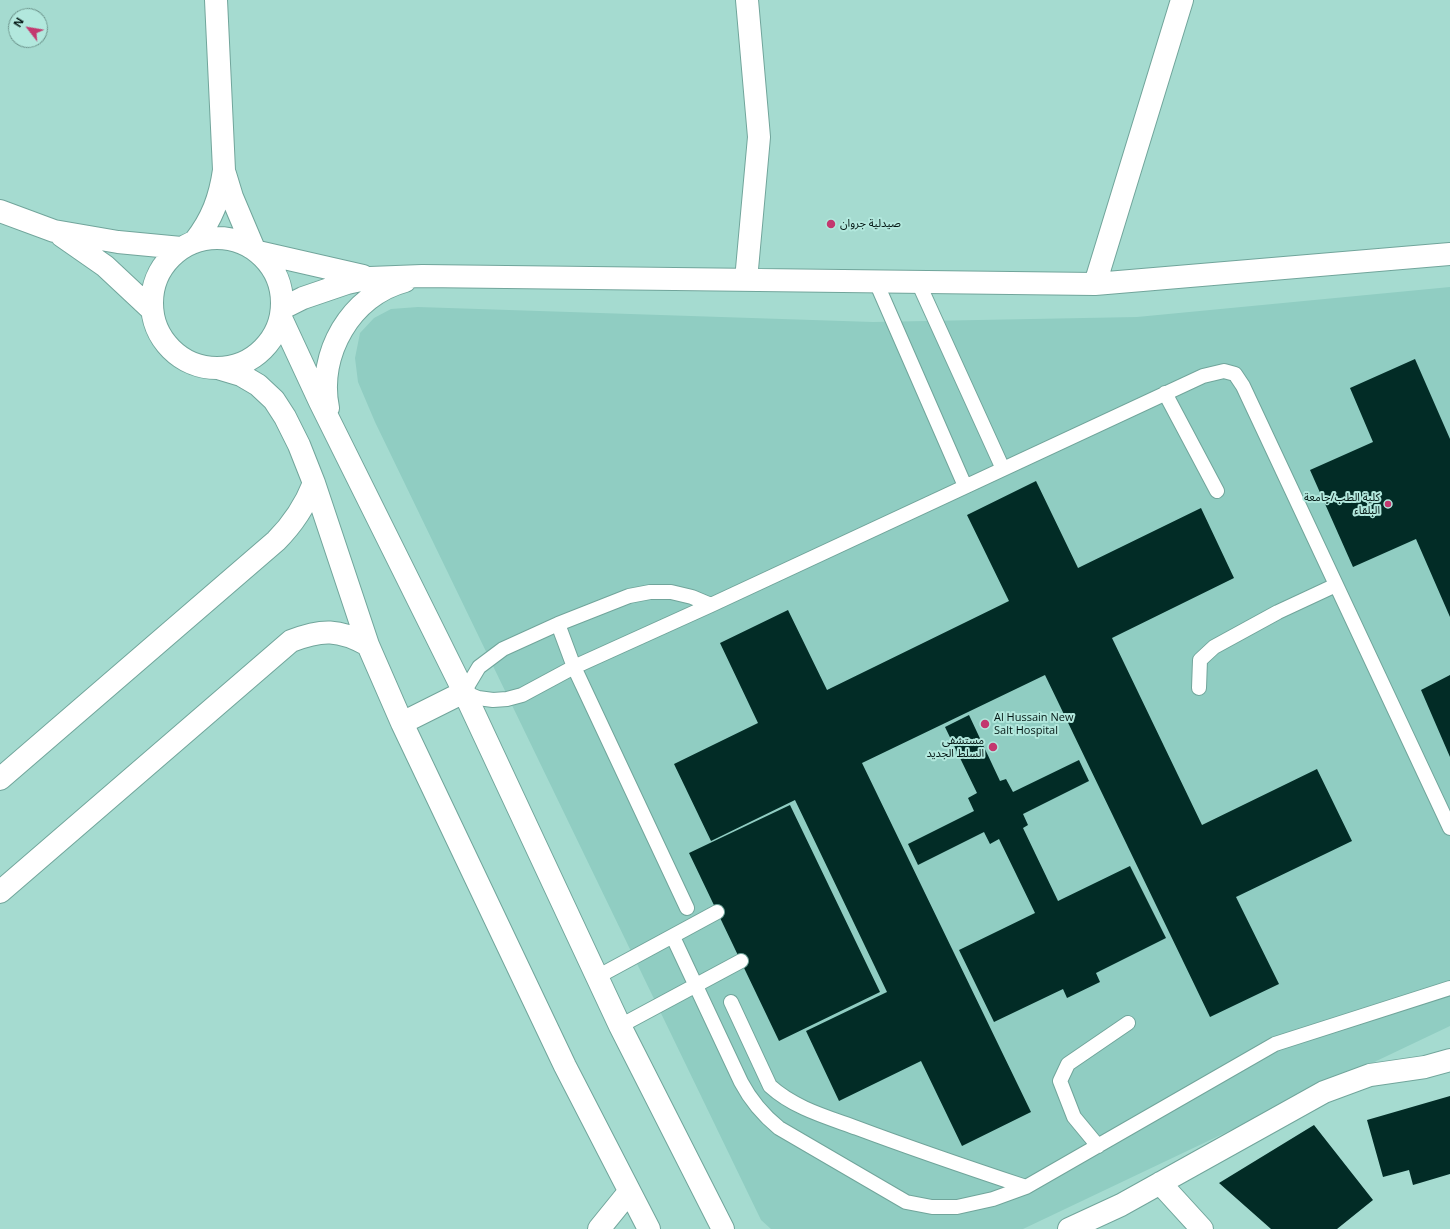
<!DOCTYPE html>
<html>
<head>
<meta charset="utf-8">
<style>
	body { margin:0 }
	#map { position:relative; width:1450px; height:1229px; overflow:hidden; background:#a5dbd0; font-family:"Open Sans",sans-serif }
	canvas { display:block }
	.north { position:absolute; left:8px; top:8px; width:40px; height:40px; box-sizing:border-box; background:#b2e8dd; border:1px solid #6c948c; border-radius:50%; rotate:301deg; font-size:11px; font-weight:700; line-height:16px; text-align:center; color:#031613 }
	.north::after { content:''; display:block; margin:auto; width:14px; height:18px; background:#c3386f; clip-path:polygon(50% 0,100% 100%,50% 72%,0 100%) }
</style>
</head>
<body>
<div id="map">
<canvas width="1450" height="1229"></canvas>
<div class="north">N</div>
</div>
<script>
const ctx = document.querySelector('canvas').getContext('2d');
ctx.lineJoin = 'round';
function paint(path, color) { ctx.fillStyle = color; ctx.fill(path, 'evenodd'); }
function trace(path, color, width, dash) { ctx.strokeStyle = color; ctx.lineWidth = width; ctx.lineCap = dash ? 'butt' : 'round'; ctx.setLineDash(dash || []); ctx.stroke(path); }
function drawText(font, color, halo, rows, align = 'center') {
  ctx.font = font + ' "Open Sans","Noto Sans Arabic",sans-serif'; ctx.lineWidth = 4; ctx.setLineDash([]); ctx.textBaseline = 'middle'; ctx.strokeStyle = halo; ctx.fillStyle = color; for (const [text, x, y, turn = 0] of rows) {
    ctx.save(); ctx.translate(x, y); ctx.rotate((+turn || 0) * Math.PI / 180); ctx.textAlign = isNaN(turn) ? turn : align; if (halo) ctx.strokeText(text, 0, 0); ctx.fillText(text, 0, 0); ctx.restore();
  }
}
const built = new Path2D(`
	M 1450,287 L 1450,1026 L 1023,1229 L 771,1229 L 761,1220 L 375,422 L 358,382 L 355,358 L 360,333 L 374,318 L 391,309 L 418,307 L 873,322 L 1137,317 Z`);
const building = new Path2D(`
	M 1415,359 L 1450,439 L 1450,617 L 1416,539 L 1353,567 L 1310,470 L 1373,442 L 1350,388 Z
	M 1036,481 L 1078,568 L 1201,508 L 1234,578 L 1112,638 L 1202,825 L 1317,769 L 1352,841 L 1236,897 L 1279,984 L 1210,1017 L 1045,675 L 862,763 L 1031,1112 L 962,1146 L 921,1061 L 839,1101 L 806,1031 L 887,992 L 795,800 L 711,841 L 674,764 L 758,723 L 720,643 L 788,610 L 827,690 L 1009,601 L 967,515 Z
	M 1450,675 L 1450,757 L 1421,690 Z
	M 969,715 L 1000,781 L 1006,779 L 1013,792 L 1079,760 L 1089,781 L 1023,814 L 1028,825 L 1023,828 L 1058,901 L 1130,866 L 1166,938 L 1096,973 L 1100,982 L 1067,998 L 1063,989 L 994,1022 L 959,950 L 1035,913 L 999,839 L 990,844 L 984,832 L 918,865 L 908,844 L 974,811 L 968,798 L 977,793 L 945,727 Z
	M 790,805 L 880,992 L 779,1041 L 689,853 Z
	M 1450,1096 L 1450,1174 L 1413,1185 L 1409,1170 L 1383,1177 L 1367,1120 Z
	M 1314,1125 L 1373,1200 L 1337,1229 L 1271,1229 L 1219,1183 Z`);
const service = new Path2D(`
	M 876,282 L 965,486
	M 918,282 L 1003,469
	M 1165,393 L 1217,491
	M 711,605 L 692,597 L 671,592 L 650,592 L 629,596 L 558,624 L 503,649 L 479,667 L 464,692 L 478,698 L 493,700 L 507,699 L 522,695 L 574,667 L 711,605 L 1203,376 L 1224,371 L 1235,374 L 1243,386 L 1450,828
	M 558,624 L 574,667 L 687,908
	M 1199,688 L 1200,660 L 1214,647 L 1278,612 L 1336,585
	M 673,937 L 741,1082 C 751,1101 763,1115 779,1128 L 906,1202 L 932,1207 L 957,1207 L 993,1199 L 1026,1187 L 1275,1044 L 1450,988
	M 597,977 L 717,912
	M 731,1002 L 770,1086 C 794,1108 827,1117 857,1128 C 913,1149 969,1168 1026,1187
	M 620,1026 L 741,961
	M 1098,1146 L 1074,1117 L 1060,1081 L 1068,1064 L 1128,1023`);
const minor = new Path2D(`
	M 225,174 L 232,197 L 254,249
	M 0,211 L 54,231 L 118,242 L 181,248
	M 62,236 L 105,266 L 151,309
	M152 303a65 65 0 1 1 130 0a65 65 0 1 1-130 0Z
	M 195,241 C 212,219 220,198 224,170 L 216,0
	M 258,252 L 363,276
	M 746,280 L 759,137 L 747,0
	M 1095,284 L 1182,0
	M 283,308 L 303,298 L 347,283 L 370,278 L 422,276 L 1095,284 L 1450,254
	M 281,318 L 320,402 L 464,692 L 620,1026 L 723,1229
	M 221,369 L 241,375 L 258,385 L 274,400 L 285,417 L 299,445 L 314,483 L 368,645 L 402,723 L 565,1066 L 649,1229
	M 328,408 C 317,354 351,295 405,281
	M 402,723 L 464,692
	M 0,779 L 276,541 C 293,524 305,506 314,483
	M 0,892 L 291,641 C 322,629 339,629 368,645
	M 1160,1183 L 1202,1229
	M 599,1229 L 629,1192
	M 1069,1229 L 1121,1205 L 1324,1092 L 1370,1075 L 1425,1067 L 1450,1060`);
const markers = [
	[831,224,5,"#c3386f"],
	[1388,504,4,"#c3386f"],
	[985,724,5,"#c3386f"],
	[993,747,5,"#c3386f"]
];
const poiNames = [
	["صيدلية جروان",840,224],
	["كلية الطب/جامعة",1380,498,"right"],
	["البلقاء",1380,511,"right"],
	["Al Hussain New",994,718],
	["Salt Hospital",994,731],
	["مستشفى",984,741,"right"],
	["السلط الجديد",984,754,"right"]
];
paint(built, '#90cdc2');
paint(building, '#022c26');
trace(service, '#71a59b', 16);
trace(minor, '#71a59b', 24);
trace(service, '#fff', 14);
trace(minor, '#fff', 22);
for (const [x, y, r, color] of markers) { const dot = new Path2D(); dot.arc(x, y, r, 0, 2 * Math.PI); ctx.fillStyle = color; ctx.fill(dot); trace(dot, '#b2e8dd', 1.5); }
drawText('11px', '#031613', '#b2e8dd', poiNames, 'left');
</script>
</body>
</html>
